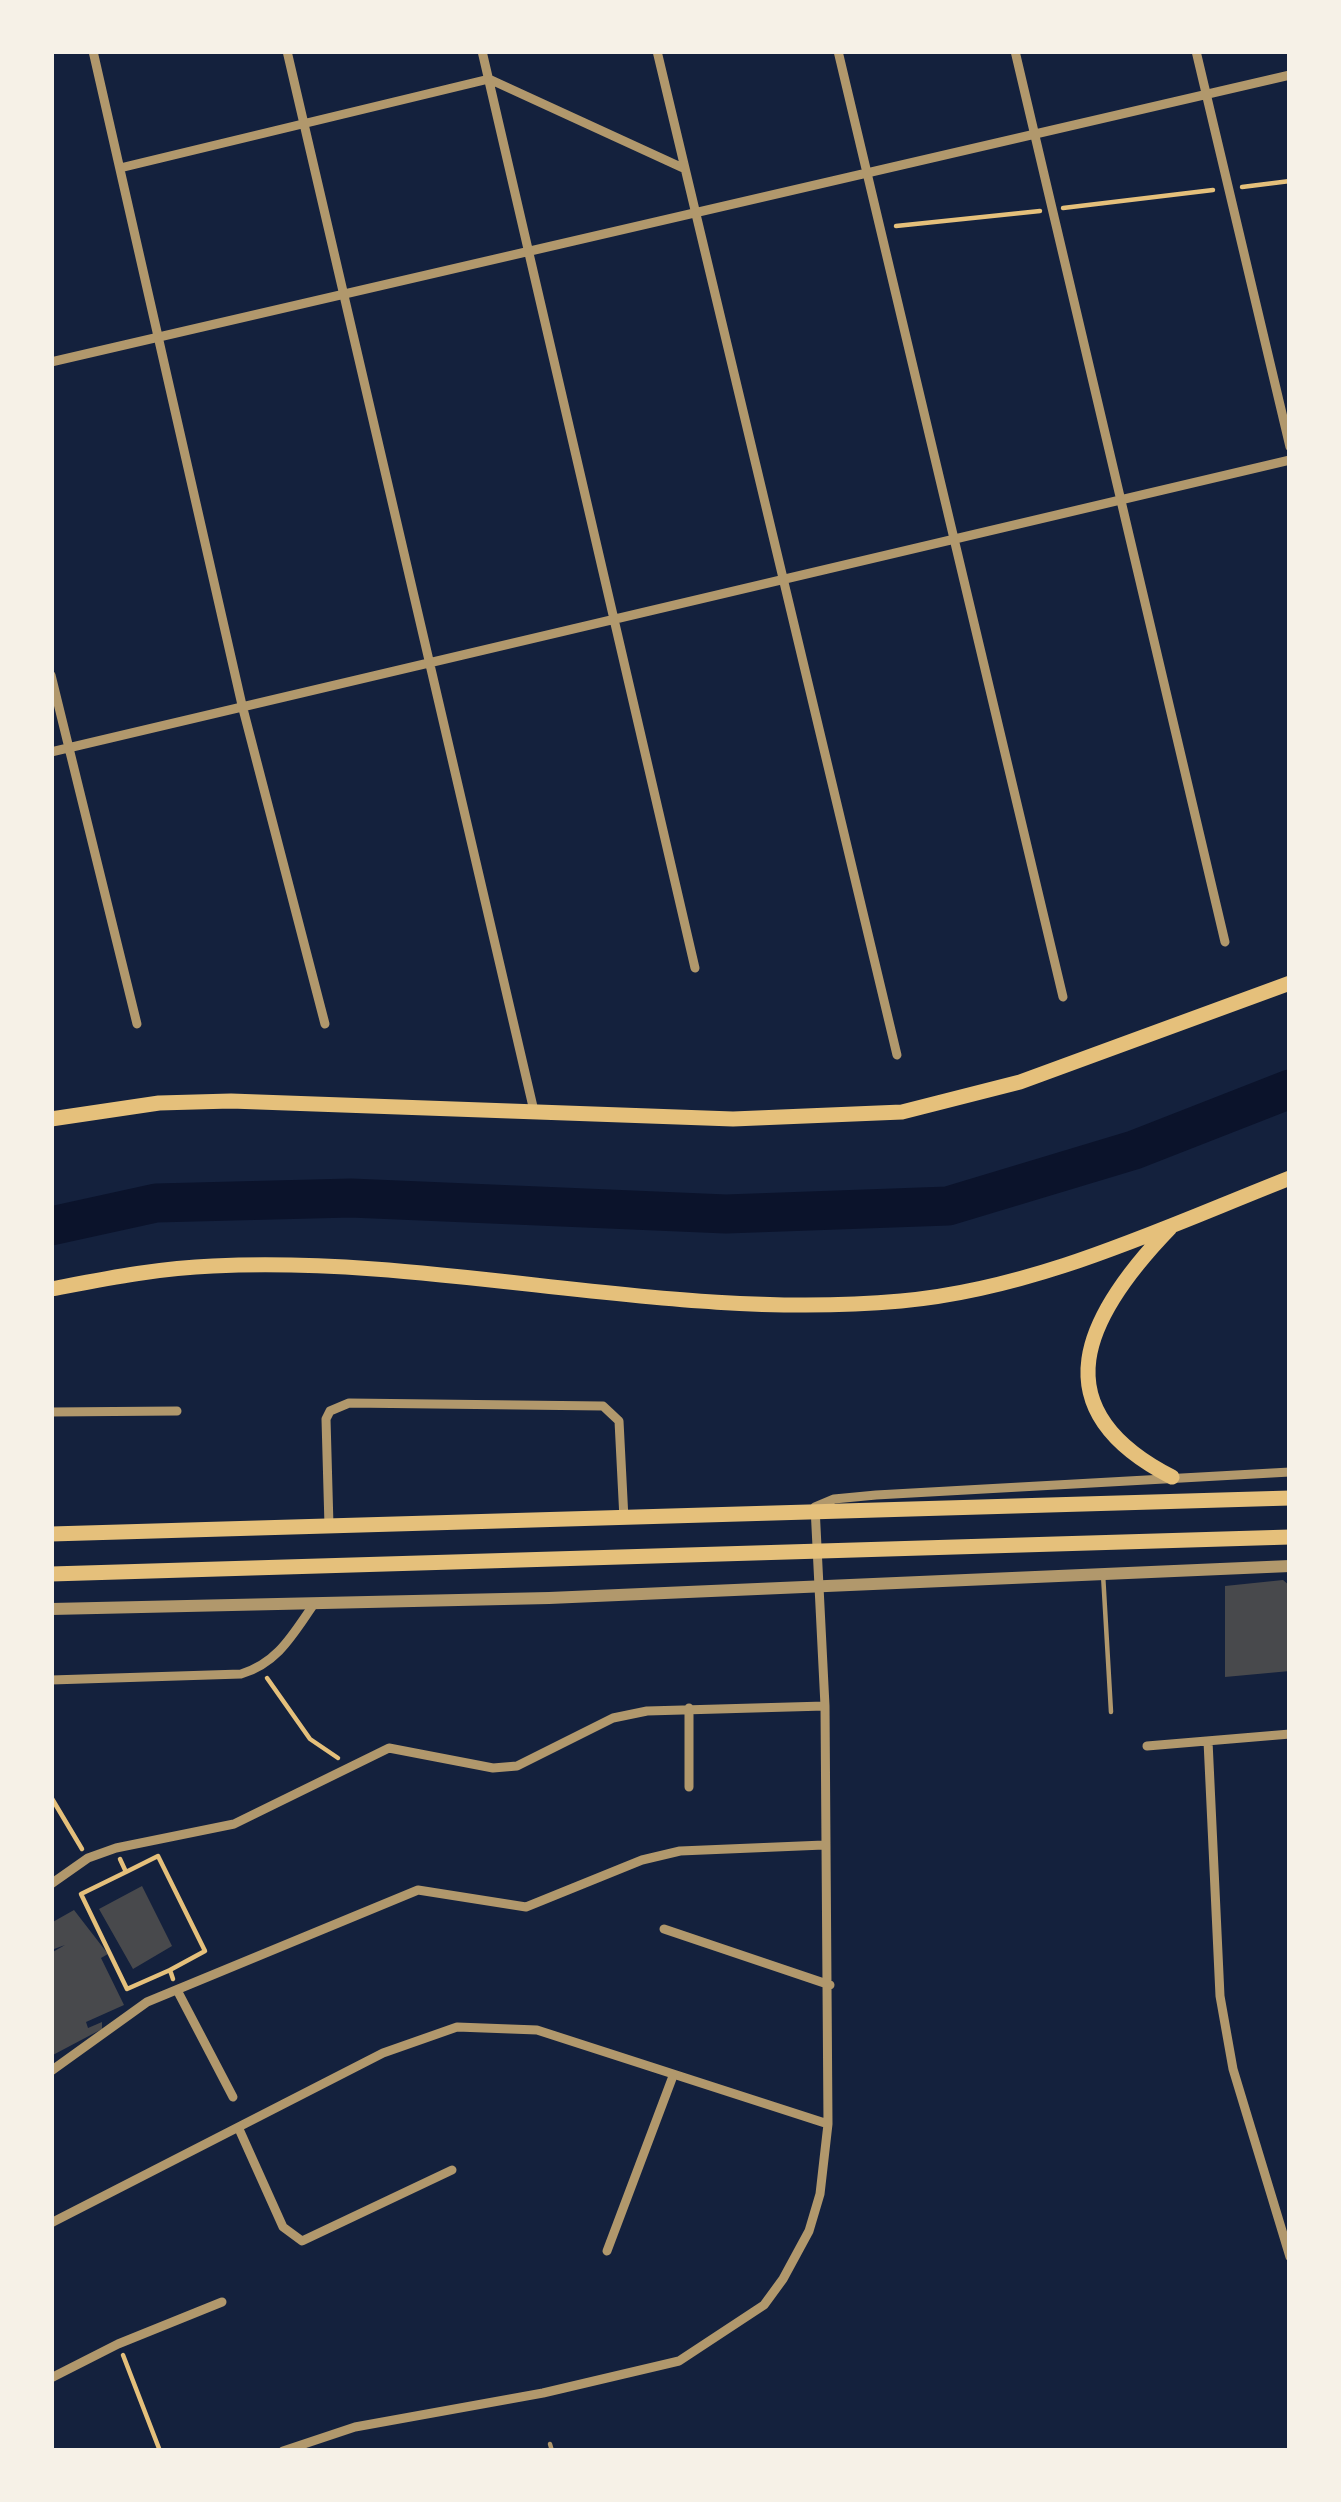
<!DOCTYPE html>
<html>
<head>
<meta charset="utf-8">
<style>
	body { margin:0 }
	#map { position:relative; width:1341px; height:2502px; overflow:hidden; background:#14213d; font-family:"Archivo Narrow",sans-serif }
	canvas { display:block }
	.frame { position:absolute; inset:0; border:54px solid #f6f1e7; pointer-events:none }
</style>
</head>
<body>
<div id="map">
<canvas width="1341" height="2502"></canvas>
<div class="frame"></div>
</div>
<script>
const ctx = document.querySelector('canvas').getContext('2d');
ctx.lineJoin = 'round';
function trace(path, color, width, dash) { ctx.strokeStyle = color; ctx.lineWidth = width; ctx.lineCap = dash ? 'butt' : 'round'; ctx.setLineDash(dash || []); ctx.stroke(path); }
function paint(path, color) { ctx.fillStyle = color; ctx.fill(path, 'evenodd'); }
const river = new Path2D(`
	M 51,1226 L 156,1203 L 351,1198 L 726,1214 L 948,1206 L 1134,1150 L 1290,1089`);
const building = new Path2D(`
	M 1283,1580 L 1290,1586 L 1290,1671 L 1225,1677 L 1225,1586 Z
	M 142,1886 L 172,1946 L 133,1969 L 99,1909 Z
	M 74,1910 L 108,1954 L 101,1958 L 124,2005 L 86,2022 L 88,2028 L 102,2022 L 102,2029 L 51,2056 L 51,1953 L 65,1945 L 54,1949 L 51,1923 Z`);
const path = new Path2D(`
	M 1242,187 L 1290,181
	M 1063,208 L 1213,190
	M 896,226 L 1040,211
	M 267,1678 L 310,1739 L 338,1758
	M 51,1797 L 82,1849
	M 120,1859 L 126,1872 L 158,1856 L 205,1951 L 170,1970 L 173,1979
	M 126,1872 L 81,1894 L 127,1989 L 170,1970
	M 123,2355 L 160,2451`);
const service = new Path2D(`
	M 1103,1574 L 1111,1712
	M 550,2444 L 552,2451`);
const minor = new Path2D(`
	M 93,51 L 242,705 L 325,1024
	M 287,51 L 534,1111
	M 482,51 L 695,968
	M 657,51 L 897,1055
	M 838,51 L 1063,997
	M 1015,51 L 1225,942
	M 1196,51 L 1290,447
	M 120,168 L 489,79 L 683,168
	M 51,362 L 1290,75
	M 51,675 L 137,1024
	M 51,752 L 1290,460
	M 51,1412 L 177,1411
	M 329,1526 L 326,1419 L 330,1411 L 349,1403 L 603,1406 L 619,1421 L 624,1519
	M 51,1680 L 241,1674 C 278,1663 293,1634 314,1604
	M 689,1708 L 689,1787
	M 1208,1741 L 1220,1996 L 1233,2069 L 1290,2257
	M 1147,1746 L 1290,1734
	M 51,1884 L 88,1858 L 116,1848 L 234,1824 L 389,1748 L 493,1768 L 517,1766 L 613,1718 L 647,1711 L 825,1706
	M 664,1929 L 830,1985
	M 177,1990 L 233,2097
	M 51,2071 L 147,2002 L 418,1890 L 526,1907 L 642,1860 L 680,1851 L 824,1845
	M 239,2129 L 283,2227 L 302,2241 L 452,2170
	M 51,2223 L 383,2053 L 457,2027 L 537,2030 L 828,2124
	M 607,2251 L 673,2076
	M 51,2378 L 118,2344 L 222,2302
	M 283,2451 L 355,2427 L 543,2393 L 679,2361 L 764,2305 L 783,2279 L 809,2231 L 820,2194 L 828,2124 L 825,1706 L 815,1507 L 834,1499 L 876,1495 L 1290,1472`);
const tertiary = new Path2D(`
	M 51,1609 L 549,1598 L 1290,1566`);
const primary = new Path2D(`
	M 51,1119 L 159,1103 L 231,1101 L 733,1119 L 902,1112 L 1020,1082 L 1290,983
	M 1170,1228 C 1086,1315 1037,1408 1172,1477
	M 51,1289 C 104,1279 158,1268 213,1266 C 443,1255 668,1322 901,1301 C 1037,1289 1165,1227 1290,1178
	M 51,1534 L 1290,1498
	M 51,1574 L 1290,1537`);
trace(river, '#0b132b', 39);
paint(building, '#48494c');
trace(path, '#e5c07b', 4.5);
trace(service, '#b1986c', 4.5);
trace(minor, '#b1986c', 9);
trace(tertiary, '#b1986c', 12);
trace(primary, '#e5c07b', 15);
</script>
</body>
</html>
